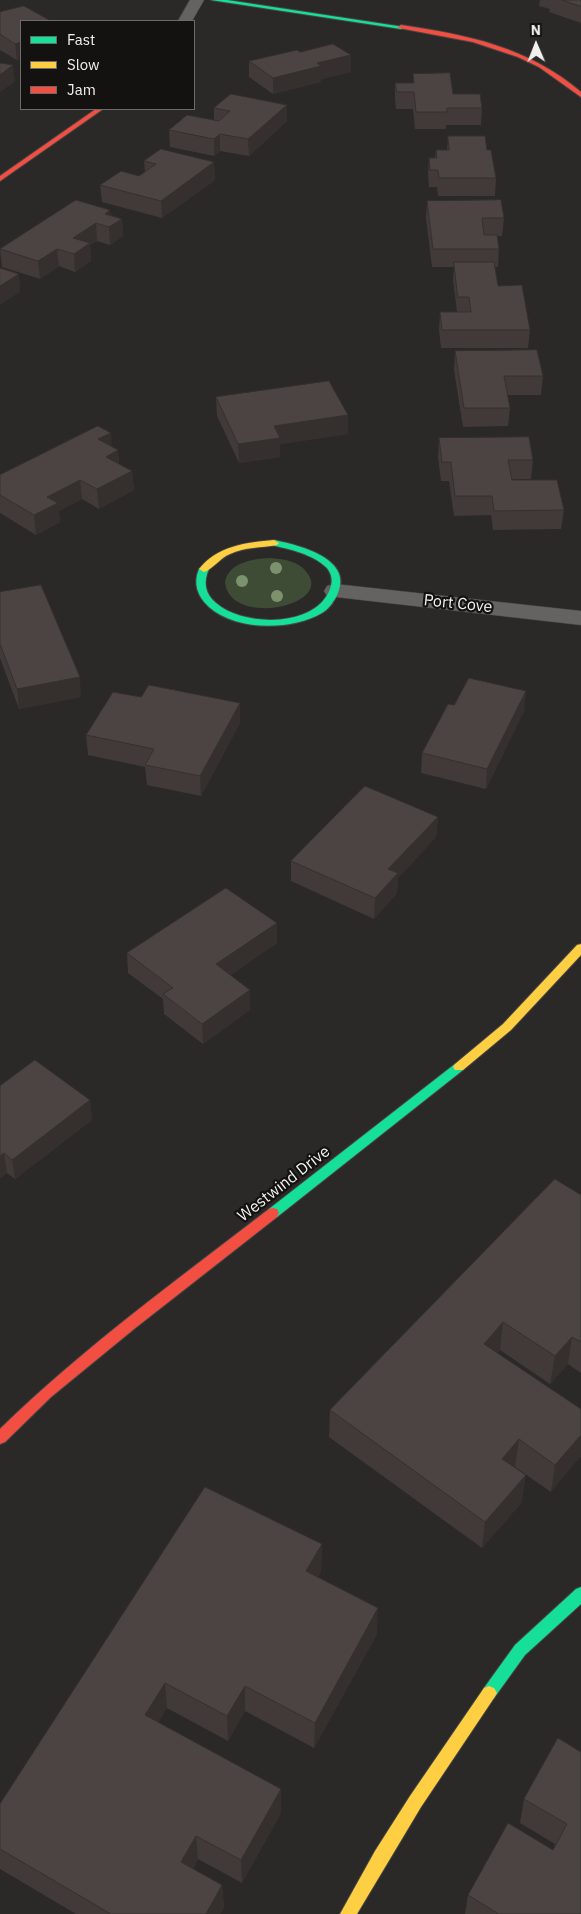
<!DOCTYPE html>
<html>
<head>
<meta charset="utf-8">
<style>
	body { margin:0 }
	#map { position:relative; width:581px; height:1914px; overflow:hidden; background:#2a2928; font-family:"IBM Plex Sans",sans-serif }
	canvas { display:block }
	.legend { position:absolute; left:20px; top:20px; width:175px; height:90px; box-sizing:border-box; background:#131211; border:1px solid #6c6b6a; margin:0; padding:6px 9px; list-style:none; font-size:15px; color:#f1f1ef }
	.legend li { display:flex; align-items:center; gap:10px; height:25px }
	.legend b { width:25px; border:1px solid #6c6b6a }
	.north { position:absolute; left:511px; top:20px; width:50px; height:50px; -webkit-text-stroke:4px #131211; paint-order:stroke; rotate:359deg; font-size:14px; font-weight:700; line-height:20px; text-align:center; color:#f1f1ef }
	.north::after { content:''; display:block; margin:auto; width:18px; height:22px; background:#f1f1ef; clip-path:polygon(50% 0,100% 100%,50% 72%,0 100%) }
</style>
</head>
<body>
<div id="map">
<canvas width="581" height="1914"></canvas>
<ul class="legend">
<li><b style="height:6px;background:#16e098"></b>Fast</li>
<li><b style="height:6px;background:#ffcf43"></b>Slow</li>
<li><b style="height:6px;background:#f24e42"></b>Jam</li>
</ul>
<div class="north">N</div>
</div>
<script>
const ctx = document.querySelector('canvas').getContext('2d');
ctx.lineJoin = 'round';
function paint(path, color) { ctx.fillStyle = color; ctx.fill(path, 'evenodd'); }
function trace(path, color, width, dash) { ctx.strokeStyle = color; ctx.lineWidth = width; ctx.lineCap = dash ? 'butt' : 'round'; ctx.setLineDash(dash || []); ctx.stroke(path); }
function drawText(font, color, halo, rows, align = 'center') {
  ctx.font = font + ' "IBM Plex Sans",sans-serif'; ctx.lineWidth = 4.5; ctx.setLineDash([]); ctx.textBaseline = 'middle'; ctx.strokeStyle = halo; ctx.fillStyle = color; for (const [text, x, y, turn = 0] of rows) {
    ctx.save(); ctx.translate(x, y); ctx.rotate((+turn || 0) * Math.PI / 180); ctx.textAlign = isNaN(turn) ? turn : align; if (halo) ctx.strokeText(text, 0, 0); ctx.fillText(text, 0, 0); ctx.restore();
  }
}
const green = new Path2D(`
	M 270,558 C 283,559 300,561 308,574 C 331,607 229,627 225,582 C 229,562 253,559 270,558 Z`);
const street = new Path2D(`
	M 190,0 L 204,0 L 192,21 L 178,21 Z
	M 335,584 L 581,611 L 581,625 L 327,596 L 324,591 L 327,586 Z`);
const fast = new Path2D(`
	M 211,0 L 227,0 L 404,27 L 401,29 Z
	M 274,540 C 298,545 353,558 338,593 C 335,600 329,609 322,613 C 291,631 236,631 209,607 C 197,596 193,583 199,569 L 204,566 L 209,569 C 203,582 205,594 216,603 C 243,627 316,628 330,589 C 333,581 332,575 327,568 C 313,554 289,549 271,545 L 269,543 Z
	M 459,1063 L 463,1064 L 465,1067 L 463,1070 L 277,1217 L 273,1218 L 269,1217 L 267,1213 L 269,1209 L 455,1064 Z
	M 581,1587 L 581,1604 L 525,1655 L 494,1698 L 489,1700 L 484,1698 L 481,1693 L 484,1688 L 515,1645 L 576,1589 Z`);
const slow = new Path2D(`
	M 274,540 L 279,543 L 277,545 C 261,548 245,547 230,554 C 220,558 213,569 204,572 L 199,569 C 217,546 247,542 274,540 Z
	M 581,944 L 581,955 L 511,1030 L 463,1070 L 455,1070 L 453,1067 L 455,1064 L 503,1024 L 577,945 Z
	M 489,1686 L 494,1688 L 497,1693 L 494,1698 L 421,1807 L 357,1914 L 340,1914 L 375,1851 L 410,1796 L 484,1688 Z`);
const jam = new Path2D(`
	M 401,25 C 468,35 528,47 581,92 L 581,97 L 539,67 L 518,57 L 473,42 L 399,28 L 398,27 Z
	M 96,109 L 103,109 L 0,181 L 0,176 Z
	M 273,1208 L 277,1209 L 279,1213 L 277,1217 L 134,1329 L 51,1397 L 5,1442 L 0,1444 L 0,1429 C 83,1348 177,1280 269,1209 Z`);
const trees = [
	[276,568],
	[242,581],
	[277,596]
];
const wall = new Path2D(`
	M 540,0 L 581,0 L 581,23 L 549,12 L 550,9 L 539,6 Z
	M 0,12 L 21,21 L 21,59 L 17,60 L 0,50 Z
	M 300,52 L 351,55 L 351,72 L 321,79 L 321,82 L 273,94 L 249,77 L 249,61 Z
	M 413,74 L 482,108 L 481,125 L 446,125 L 446,129 L 415,129 L 413,109 L 396,109 L 395,100 L 395,83 L 413,83 Z
	M 214,108 L 287,121 L 249,156 L 220,151 L 214,156 L 170,147 L 169,130 L 214,120 Z
	M 448,136 L 487,150 L 496,178 L 495,196 L 438,196 L 437,187 L 429,187 L 428,175 L 429,158 L 435,158 L 436,150 L 447,150 Z
	M 144,161 L 214,162 L 215,180 L 162,218 L 102,202 L 100,185 L 139,176 L 145,172 Z
	M 427,201 L 504,218 L 502,236 L 497,236 L 499,249 L 498,267 L 495,267 L 498,286 L 530,330 L 528,348 L 441,348 L 439,330 L 440,312 L 457,312 L 453,280 L 454,267 L 432,267 L 426,218 Z
	M 111,215 L 122,219 L 123,236 L 110,245 L 97,241 L 90,245 L 91,261 L 75,272 L 59,266 L 40,279 L 2,267 L 0,249 Z
	M 455,351 L 543,376 L 541,395 L 507,395 L 510,408 L 508,426 L 463,427 L 454,370 Z
	M 216,397 L 348,415 L 348,434 L 280,444 L 280,457 L 239,463 L 217,416 Z
	M 439,438 L 533,460 L 531,479 L 512,479 L 512,480 L 564,510 L 561,529 L 493,530 L 491,515 L 454,516 L 449,481 L 441,481 L 438,457 Z
	M 112,447 L 118,450 L 119,464 L 132,471 L 134,490 L 99,509 L 82,499 L 59,511 L 60,522 L 36,535 L 0,513 L 0,475 Z
	M 0,592 L 81,697 L 19,709 L 0,658 Z
	M 240,703 L 240,723 L 201,796 L 147,785 L 145,767 L 88,755 L 86,735 Z
	M 454,705 L 524,711 L 486,789 L 421,773 L 422,753 Z
	M 438,817 L 436,837 L 398,878 L 397,893 L 374,919 L 291,881 L 291,861 Z
	M 277,943 L 230,975 L 250,1010 L 203,1044 L 164,1014 L 163,999 L 128,973 L 127,953 Z
	M 0,1086 L 92,1120 L 15,1179 L 7,1173 L 0,1178 Z
	M 581,1195 L 581,1373 L 568,1364 L 550,1384 L 500,1350 L 497,1353 L 581,1409 L 551,1492 L 515,1467 L 522,1502 L 482,1548 L 329,1437 L 330,1410 Z
	M 322,1544 L 321,1571 L 318,1577 L 377,1634 L 314,1748 L 245,1711 L 228,1741 L 167,1708 L 158,1722 L 281,1813 L 242,1883 L 198,1859 L 193,1869 L 222,1885 L 224,1908 L 220,1914 L 76,1914 L 0,1869 L 0,1804 Z
	M 581,1752 L 581,1914 L 465,1914 L 468,1895 L 553,1850 L 555,1844 L 520,1823 L 524,1799 Z`);
const shadedWall = new Path2D(`
	M 21,42 L 21,59 L 17,60 L 15,44 Z
	M 351,55 L 351,72 L 321,79 L 321,82 L 273,94 L 273,78 L 317,63 Z
	M 13,65 L 15,82 L 0,92 L 0,75 Z
	M 287,105 L 287,121 L 249,156 L 248,139 Z
	M 220,134 L 220,151 L 214,156 L 214,139 Z
	M 214,162 L 215,180 L 162,218 L 161,201 Z
	M 110,210 L 111,225 L 122,219 L 123,236 L 110,245 L 109,227 L 105,214 Z
	M 96,223 L 97,241 L 90,245 L 91,261 L 75,272 L 73,238 Z
	M 57,249 L 59,266 L 40,279 L 38,261 Z
	M 19,274 L 20,292 L 0,305 L 0,286 Z
	M 348,415 L 348,434 L 280,444 L 280,457 L 239,463 L 238,444 L 274,426 Z
	M 111,433 L 112,451 L 98,439 Z
	M 118,450 L 119,469 L 106,457 Z
	M 132,471 L 134,490 L 99,509 L 97,489 Z
	M 80,480 L 82,499 L 59,511 L 60,522 L 36,535 L 34,515 L 47,497 Z
	M 80,677 L 81,697 L 19,709 L 17,689 Z
	M 526,691 L 524,711 L 486,789 L 487,769 Z
	M 240,703 L 240,723 L 201,796 L 200,776 Z
	M 438,817 L 436,837 L 398,878 L 397,893 L 374,919 L 375,898 L 388,869 Z
	M 277,923 L 277,943 L 217,985 L 216,964 Z
	M 250,990 L 250,1010 L 203,1044 L 202,1024 Z
	M 90,1100 L 92,1120 L 15,1179 L 12,1160 Z
	M 4,1153 L 7,1173 L 0,1178 L 0,1156 Z
	M 503,1322 L 500,1350 L 480,1372 L 484,1344 Z
	M 572,1337 L 568,1364 L 550,1384 L 555,1356 Z
	M 581,1435 L 581,1456 L 551,1492 L 555,1465 Z
	M 519,1439 L 515,1467 L 499,1486 L 502,1459 Z
	M 526,1475 L 522,1502 L 482,1548 L 485,1522 Z
	M 322,1544 L 321,1571 L 306,1598 L 306,1571 Z
	M 378,1608 L 377,1634 L 314,1748 L 315,1723 Z
	M 165,1683 L 167,1708 L 148,1740 L 145,1715 Z
	M 245,1686 L 245,1711 L 228,1741 L 227,1716 Z
	M 281,1789 L 281,1813 L 242,1883 L 241,1860 Z
	M 196,1836 L 198,1859 L 183,1886 L 181,1862 Z
	M 222,1885 L 224,1908 L 220,1914 L 206,1914 Z`);
const building = new Path2D(`
	M 562,0 L 581,0 L 581,6 Z
	M 24,6 L 51,21 L 21,21 L 21,42 L 15,44 L 0,34 L 0,12 Z
	M 333,44 L 351,55 L 317,63 L 321,66 L 273,78 L 249,61 L 297,50 L 300,52 Z
	M 0,63 L 13,65 L 0,75 Z
	M 450,73 L 453,94 L 480,94 L 482,108 L 447,108 L 447,112 L 416,112 L 414,92 L 397,92 L 395,83 L 414,83 L 413,74 Z
	M 231,94 L 287,105 L 248,139 L 220,134 L 214,139 L 169,130 L 187,115 L 219,121 L 230,111 L 214,108 Z
	M 448,136 L 485,136 L 487,150 L 491,150 L 496,178 L 439,178 L 438,170 L 430,170 L 429,158 L 437,158 L 436,150 L 449,150 Z
	M 161,149 L 214,162 L 161,201 L 100,185 L 121,171 L 139,176 L 156,164 L 144,161 Z
	M 76,200 L 110,210 L 105,214 L 122,219 L 109,227 L 96,223 L 73,238 L 90,243 L 74,254 L 57,249 L 38,261 L 0,249 Z
	M 501,200 L 504,218 L 482,218 L 484,235 L 497,235 L 499,249 L 433,249 L 427,201 Z
	M 454,262 L 494,262 L 498,286 L 522,285 L 530,330 L 442,330 L 440,312 L 471,312 L 469,297 L 458,297 Z
	M 0,268 L 19,274 L 0,286 Z
	M 537,350 L 543,376 L 504,376 L 510,408 L 464,408 L 455,351 Z
	M 329,381 L 348,415 L 274,426 L 280,438 L 238,444 L 216,397 Z
	M 98,426 L 111,433 L 98,439 L 118,450 L 106,457 L 132,471 L 97,489 L 80,480 L 47,497 L 58,503 L 34,515 L 0,495 L 0,475 Z
	M 529,437 L 533,460 L 508,460 L 512,480 L 557,480 L 564,510 L 494,511 L 492,496 L 455,496 L 451,462 L 442,462 L 439,438 Z
	M 41,585 L 80,677 L 17,689 L 0,644 L 0,592 Z
	M 469,678 L 526,691 L 487,769 L 422,753 L 448,704 L 454,705 Z
	M 149,685 L 240,703 L 200,776 L 145,765 L 154,749 L 86,735 L 113,692 L 141,697 Z
	M 365,786 L 438,817 L 388,869 L 398,873 L 375,898 L 291,861 Z
	M 226,888 L 277,923 L 216,964 L 250,990 L 202,1024 L 163,994 L 173,988 L 127,953 Z
	M 35,1060 L 90,1100 L 12,1160 L 4,1153 L 0,1156 L 0,1086 Z
	M 555,1179 L 581,1195 L 581,1342 L 572,1337 L 555,1356 L 503,1322 L 484,1344 L 581,1409 L 581,1435 L 555,1465 L 519,1439 L 502,1459 L 526,1475 L 485,1522 L 330,1410 Z
	M 205,1487 L 322,1544 L 306,1571 L 378,1608 L 315,1723 L 245,1686 L 227,1716 L 165,1683 L 145,1715 L 281,1789 L 241,1860 L 196,1836 L 181,1862 L 222,1885 L 206,1914 L 111,1914 L 0,1849 L 0,1804 Z
	M 558,1738 L 581,1752 L 581,1914 L 499,1914 L 468,1895 L 508,1823 L 553,1850 L 567,1824 L 524,1799 Z`);
const streetNames = [
	["Port Cove",458,604,6],
	["Westwind Drive",284,1184,-38]
];
paint(green, '#3e4c36');
trace(street, '#474745', 1);
trace(fast, '#474745', 2);
trace(slow, '#474745', 2);
trace(jam, '#474745', 2);
paint(street, '#646362');
paint(fast, '#16e098');
paint(slow, '#ffcf43');
paint(jam, '#f24e42');
ctx.fillStyle = '#7b926d';
for (const [x, y] of trees) { ctx.beginPath(); ctx.arc(x, y, 6, 0, 2 * Math.PI); ctx.fill(); }
paint(wall, '#413a39');
paint(shadedWall, '#35302e');
paint(building, '#4c4442');
trace(building, '#35302e', 1);
drawText('16px', '#f1f1ef', '#131211', streetNames);
</script>
</body>
</html>
